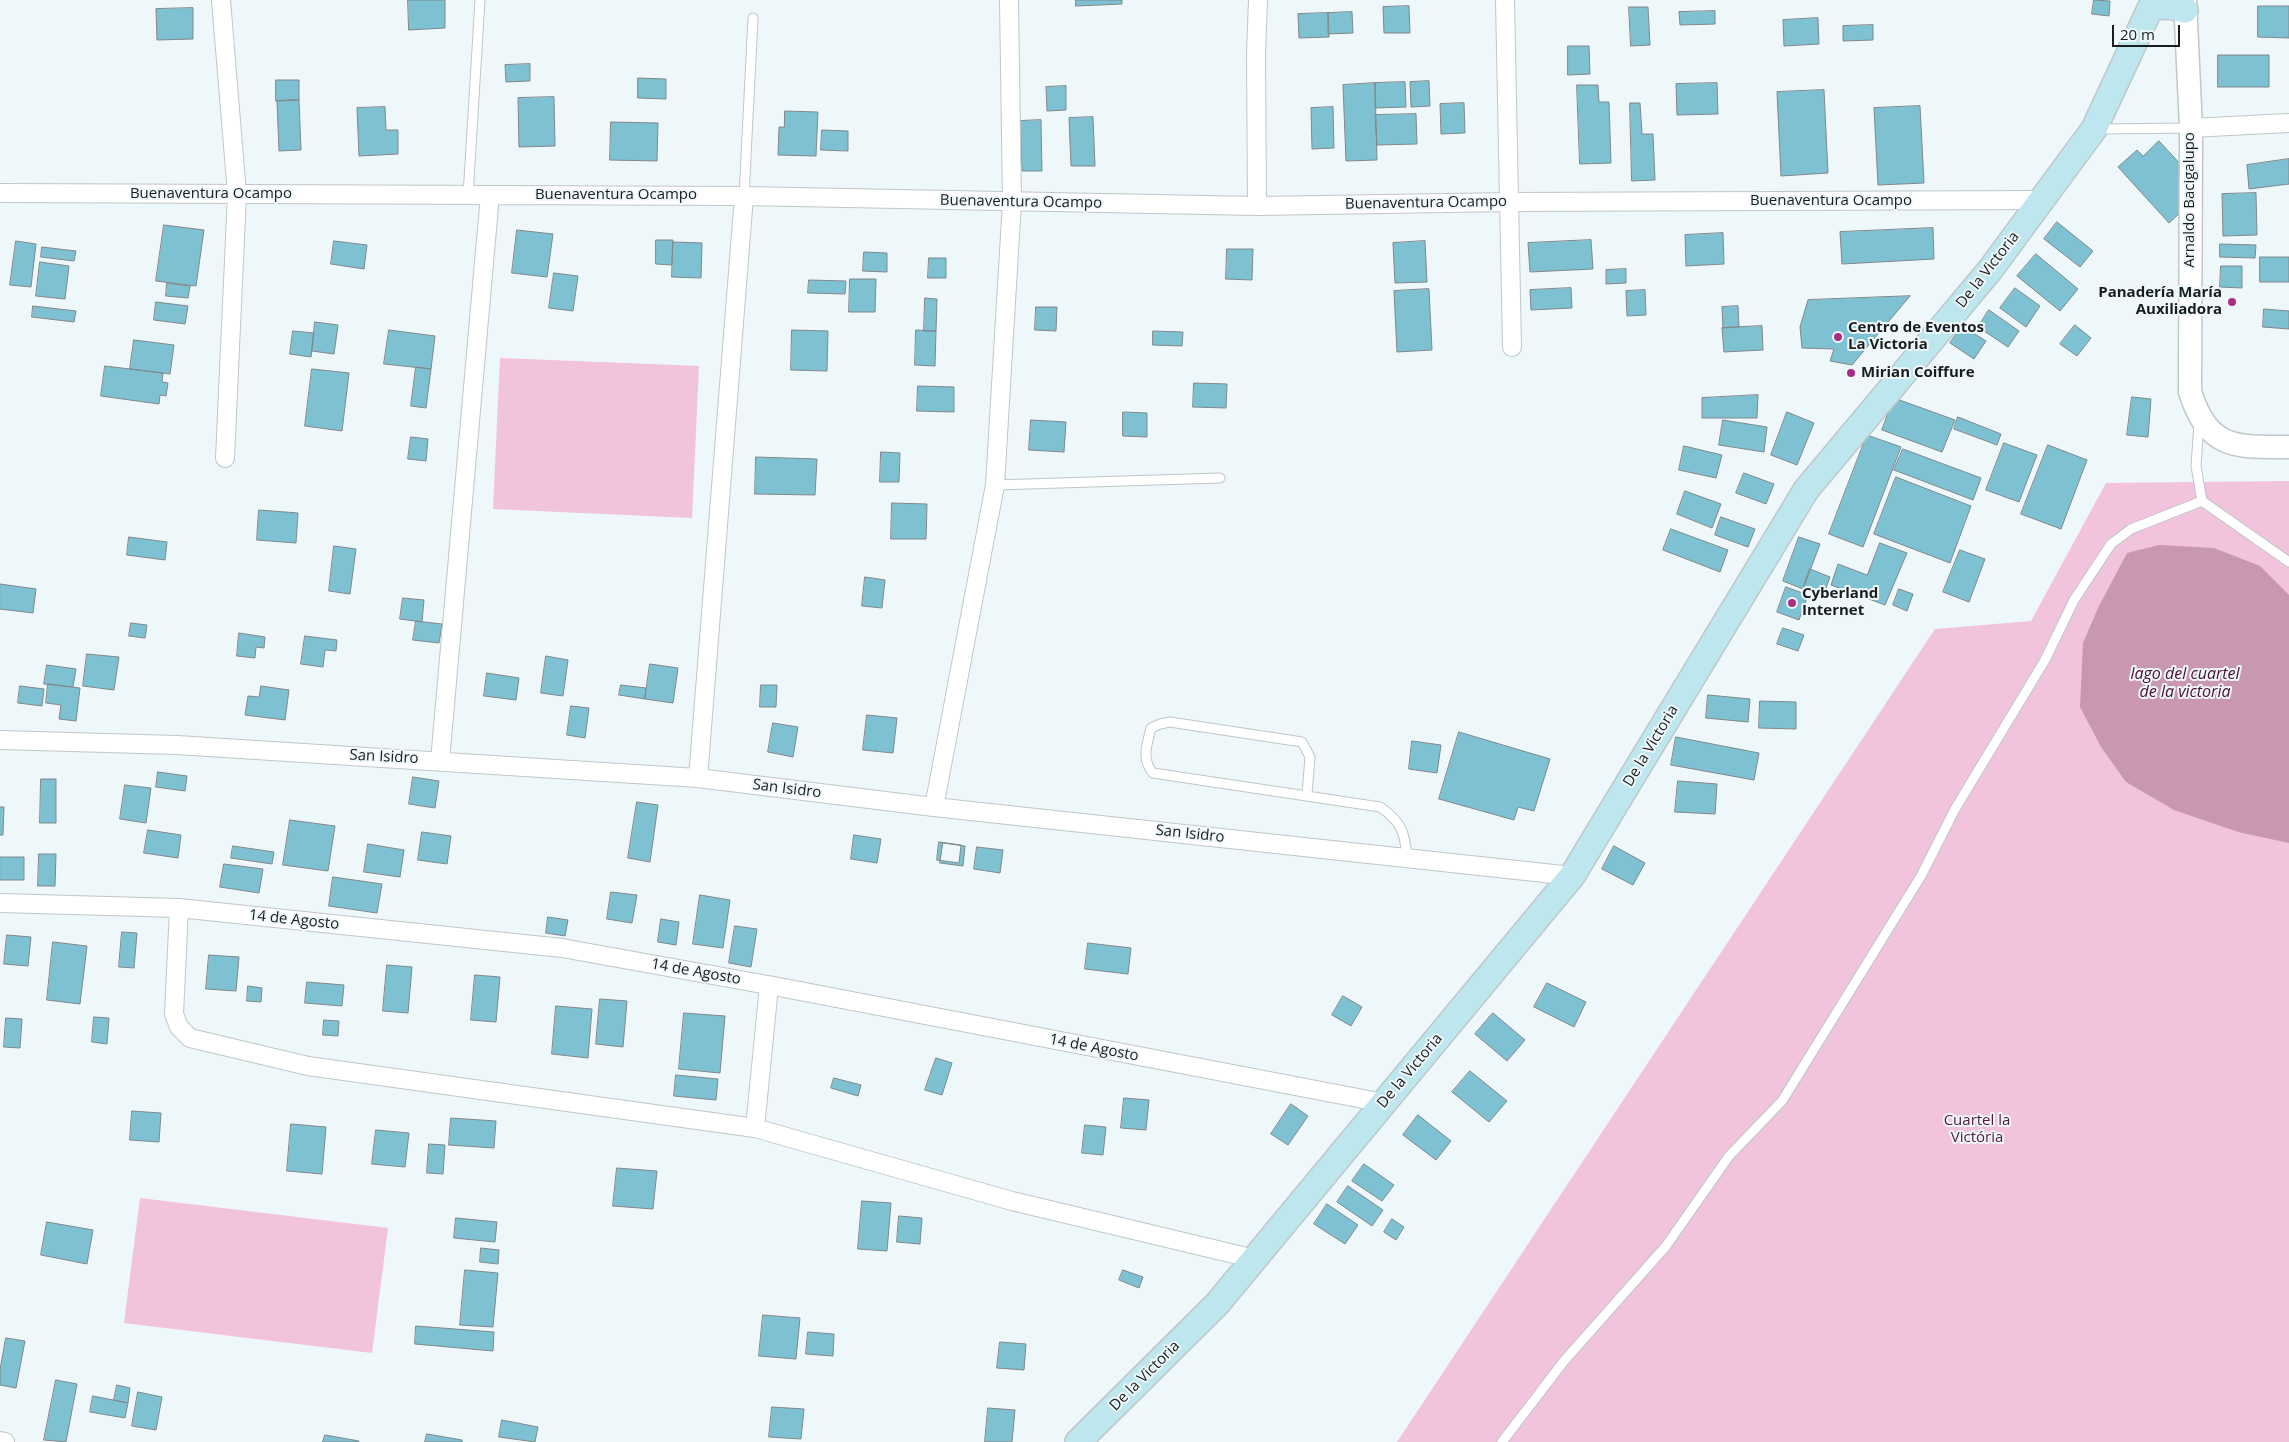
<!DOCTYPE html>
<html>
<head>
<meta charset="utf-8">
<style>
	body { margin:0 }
	#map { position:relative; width:2289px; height:1442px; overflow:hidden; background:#eef7f9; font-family:"Open Sans",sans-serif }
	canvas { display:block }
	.scale { position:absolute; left:2112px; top:25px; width:68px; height:22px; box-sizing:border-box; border:2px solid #1a1d1e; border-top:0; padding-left:6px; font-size:15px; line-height:18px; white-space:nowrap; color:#1a1d1e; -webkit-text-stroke:4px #eef7f9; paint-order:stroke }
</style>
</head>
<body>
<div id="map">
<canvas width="2289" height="1442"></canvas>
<div class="scale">20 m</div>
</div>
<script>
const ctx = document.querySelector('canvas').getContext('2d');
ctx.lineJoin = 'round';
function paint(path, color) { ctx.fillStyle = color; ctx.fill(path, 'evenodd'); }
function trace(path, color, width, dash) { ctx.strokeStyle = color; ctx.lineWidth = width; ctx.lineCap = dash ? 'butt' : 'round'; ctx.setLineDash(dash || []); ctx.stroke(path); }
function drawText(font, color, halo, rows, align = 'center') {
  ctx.font = font + ' "Open Sans",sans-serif'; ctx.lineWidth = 4; ctx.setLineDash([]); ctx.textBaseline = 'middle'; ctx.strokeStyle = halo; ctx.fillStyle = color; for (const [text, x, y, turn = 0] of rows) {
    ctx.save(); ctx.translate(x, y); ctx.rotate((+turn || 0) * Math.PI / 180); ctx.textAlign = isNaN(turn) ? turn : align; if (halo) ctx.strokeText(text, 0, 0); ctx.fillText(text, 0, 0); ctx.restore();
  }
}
const green = new Path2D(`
	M 500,358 L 699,366 L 692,518 L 493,509 Z
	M 2289,481 L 2289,1442 L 1397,1442 L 1935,629 L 2031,621 L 2106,483 Z
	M 140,1198 L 388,1228 L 372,1353 L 124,1323 Z`);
const water = new Path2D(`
	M 2159,545 L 2214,548 L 2260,566 L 2289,595 L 2289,843 L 2238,832 L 2174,810 L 2126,782 L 2101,747 L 2080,707 L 2083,643 L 2098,608 L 2127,553 Z`);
const building = new Path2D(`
	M 408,0 L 445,0 L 445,28 L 409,30 Z
	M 1076,0 L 1122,0 L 1122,4 L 1076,6 Z
	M 2094,0 L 2110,1 L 2109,16 L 2092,14 Z
	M 1409,6 L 1410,33 L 1384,33 L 1383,7 Z
	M 2258,6 L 2289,6 L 2289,38 L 2258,37 Z
	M 1629,7 L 1648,7 L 1650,45 L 1631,46 Z
	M 193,8 L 193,39 L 157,40 L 156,9 Z
	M 1715,11 L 1715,24 L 1680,25 L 1679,12 Z
	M 1352,12 L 1353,33 L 1328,34 L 1328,13 Z
	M 1328,13 L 1329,37 L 1299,38 L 1298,14 Z
	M 1818,18 L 1819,44 L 1784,46 L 1783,20 Z
	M 1873,25 L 1873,40 L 1843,41 L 1843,26 Z
	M 1568,46 L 1589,46 L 1590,74 L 1568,75 Z
	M 2218,55 L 2269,55 L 2269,87 L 2218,87 Z
	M 530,64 L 530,81 L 506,82 L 505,65 Z
	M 638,78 L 666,79 L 666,99 L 638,98 Z
	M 276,80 L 299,80 L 299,100 L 276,101 Z
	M 1429,81 L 1430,106 L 1411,107 L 1410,82 Z
	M 1405,82 L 1406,107 L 1375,108 L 1375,83 Z
	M 1375,83 L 1377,160 L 1346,161 L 1343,85 Z
	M 1717,83 L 1718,114 L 1677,115 L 1676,84 Z
	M 1577,85 L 1598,85 L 1599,102 L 1609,102 L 1611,163 L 1580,164 Z
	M 1066,86 L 1066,110 L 1047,111 L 1046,87 Z
	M 1824,90 L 1828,173 L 1781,176 L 1777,92 Z
	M 554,97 L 555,146 L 519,147 L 518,98 Z
	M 299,100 L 301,150 L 279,151 L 277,101 Z
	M 1464,103 L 1465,133 L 1441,134 L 1440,104 Z
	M 1630,103 L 1640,103 L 1642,134 L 1653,134 L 1655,180 L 1632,181 Z
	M 1920,106 L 1924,183 L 1878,185 L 1874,108 Z
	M 385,107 L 386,130 L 398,130 L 398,154 L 359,156 L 357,108 Z
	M 1333,107 L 1334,148 L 1312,149 L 1311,108 Z
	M 785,111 L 818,112 L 816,156 L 778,155 L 779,127 L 784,127 Z
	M 1416,114 L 1417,144 L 1377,145 L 1375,115 Z
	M 1093,117 L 1095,166 L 1071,166 L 1069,118 Z
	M 1041,120 L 1042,171 L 1022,171 L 1020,121 Z
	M 611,122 L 658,123 L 657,161 L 610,160 Z
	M 822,130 L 848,131 L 848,151 L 821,150 Z
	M 2159,141 L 2184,168 L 2184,209 L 2169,223 L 2118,167 L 2137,150 L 2143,156 Z
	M 2289,159 L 2289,184 L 2249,189 L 2247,165 Z
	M 2256,193 L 2257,235 L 2223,236 L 2222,194 Z
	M 2057,222 L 2093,251 L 2080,267 L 2044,239 Z
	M 164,225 L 204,230 L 196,286 L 156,281 Z
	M 1933,228 L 1934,259 L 1842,264 L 1840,232 Z
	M 517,230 L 553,234 L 547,277 L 512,273 Z
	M 1723,233 L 1724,264 L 1686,266 L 1685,235 Z
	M 656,240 L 673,240 L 672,265 L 656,264 Z
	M 1591,240 L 1593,269 L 1530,272 L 1528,243 Z
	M 16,241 L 36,244 L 31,287 L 10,285 Z
	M 334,241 L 367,245 L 364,269 L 331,264 Z
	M 1425,241 L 1427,282 L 1395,283 L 1393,243 Z
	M 673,242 L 702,243 L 701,278 L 672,277 Z
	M 2220,244 L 2256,245 L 2255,258 L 2220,257 Z
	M 42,247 L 76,251 L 74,261 L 41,257 Z
	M 1227,249 L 1253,249 L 1252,280 L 1226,279 Z
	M 864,252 L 887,253 L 887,272 L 863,271 Z
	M 2036,254 L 2078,289 L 2060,311 L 2017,276 Z
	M 2260,257 L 2289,257 L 2289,282 L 2260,282 Z
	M 929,258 L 946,258 L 946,278 L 928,278 Z
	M 40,262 L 69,266 L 65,299 L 36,296 Z
	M 2221,266 L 2242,266 L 2242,288 L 2220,287 Z
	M 1626,269 L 1626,283 L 1606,284 L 1606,270 Z
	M 554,273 L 578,276 L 573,311 L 549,308 Z
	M 850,279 L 876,279 L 875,312 L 849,312 Z
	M 809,280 L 846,281 L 845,294 L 808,293 Z
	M 167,283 L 190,286 L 188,298 L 166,296 Z
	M 1571,288 L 1572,308 L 1531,310 L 1530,290 Z
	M 2015,288 L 2040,306 L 2026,327 L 2000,308 Z
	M 1429,289 L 1432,350 L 1397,352 L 1394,291 Z
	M 1645,290 L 1646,315 L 1627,316 L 1626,291 Z
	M 1910,296 L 1852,365 L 1830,361 L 1834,349 L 1802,348 L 1800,327 L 1808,300 Z
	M 925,298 L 937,299 L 936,331 L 924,331 Z
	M 156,302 L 188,306 L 185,324 L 154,320 Z
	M 33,306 L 76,311 L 74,322 L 32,317 Z
	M 1738,306 L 1739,327 L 1723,328 L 1722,307 Z
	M 1036,307 L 1057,307 L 1056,331 L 1035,330 Z
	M 2264,309 L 2289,311 L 2289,329 L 2263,327 Z
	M 1989,310 L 2019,331 L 2008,347 L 1978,327 Z
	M 315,322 L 338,325 L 334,354 L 312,351 Z
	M 2075,325 L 2091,338 L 2077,356 L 2060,344 Z
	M 1762,326 L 1763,350 L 1724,352 L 1722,328 Z
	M 1962,326 L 1986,341 L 1974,359 L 1950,343 Z
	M 389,330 L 435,336 L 431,369 L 384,364 Z
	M 792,330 L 828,331 L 827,371 L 791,370 Z
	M 916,330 L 936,331 L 935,366 L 915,365 Z
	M 293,331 L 314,333 L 311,357 L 290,354 Z
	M 1153,331 L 1183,332 L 1182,346 L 1153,345 Z
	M 134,340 L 174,345 L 170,374 L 130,369 Z
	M 105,366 L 163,373 L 162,382 L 168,383 L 166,396 L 160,395 L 159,404 L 101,396 Z
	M 416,367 L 431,369 L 426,408 L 411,406 Z
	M 312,369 L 349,373 L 342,431 L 305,426 Z
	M 1194,383 L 1227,384 L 1226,408 L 1193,407 Z
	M 918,386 L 954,387 L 954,412 L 917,411 Z
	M 1758,395 L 1757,418 L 1702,418 L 1702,398 Z
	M 2132,397 L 2151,399 L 2148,437 L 2127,435 Z
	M 1894,398 L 1955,420 L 1942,452 L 1882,430 Z
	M 1123,412 L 1147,413 L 1147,437 L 1123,436 Z
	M 1787,412 L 1814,423 L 1797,465 L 1771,455 Z
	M 1958,417 L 2001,434 L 1997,445 L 1954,429 Z
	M 1031,420 L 1066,422 L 1064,452 L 1029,450 Z
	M 1723,420 L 1767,427 L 1764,452 L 1719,445 Z
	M 1867,435 L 1901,447 L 1863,547 L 1829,534 Z
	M 411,437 L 428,439 L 426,461 L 408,459 Z
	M 2004,443 L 2037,455 L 2019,502 L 1986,490 Z
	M 2048,445 L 2087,460 L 2061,529 L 2021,514 Z
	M 1684,446 L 1722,455 L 1716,478 L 1679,470 Z
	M 1903,449 L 1981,478 L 1973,500 L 1894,470 Z
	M 881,452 L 900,453 L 899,482 L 880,482 Z
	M 756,457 L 817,459 L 815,495 L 755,494 Z
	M 1744,473 L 1774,484 L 1766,504 L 1736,493 Z
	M 1896,477 L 1971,506 L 1950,563 L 1874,534 Z
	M 1685,491 L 1721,504 L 1712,528 L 1677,514 Z
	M 892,503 L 927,504 L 926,539 L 891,539 Z
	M 259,510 L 298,513 L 296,543 L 257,540 Z
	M 1721,517 L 1755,529 L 1748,547 L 1715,535 Z
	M 1671,529 L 1728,550 L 1720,572 L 1663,550 Z
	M 129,537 L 167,542 L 165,560 L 127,555 Z
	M 1799,537 L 1820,544 L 1803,589 L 1783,581 Z
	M 1880,543 L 1907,553 L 1885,605 L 1831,585 L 1838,564 L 1867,575 Z
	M 334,546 L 356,549 L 350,594 L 329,591 Z
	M 1960,550 L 1985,559 L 1969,602 L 1943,592 Z
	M 1810,569 L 1830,577 L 1823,596 L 1803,589 Z
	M 865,577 L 885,580 L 882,608 L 862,606 Z
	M 0,584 L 36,589 L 33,613 L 0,609 Z
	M 1786,587 L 1808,595 L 1799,620 L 1777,612 Z
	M 1899,589 L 1913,594 L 1907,611 L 1893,605 Z
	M 403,598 L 424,600 L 422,622 L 400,619 Z
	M 416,621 L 442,624 L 439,643 L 413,640 Z
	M 131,623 L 147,625 L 145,638 L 129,636 Z
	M 1783,628 L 1804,635 L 1798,651 L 1777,644 Z
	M 239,633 L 265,637 L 264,648 L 256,647 L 255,658 L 237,656 Z
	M 305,636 L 337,640 L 336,651 L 325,650 L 323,667 L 301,664 Z
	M 87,654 L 119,657 L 114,690 L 83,686 Z
	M 546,656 L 568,660 L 563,696 L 541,693 Z
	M 650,664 L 678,668 L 673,703 L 645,699 Z
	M 47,665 L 76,669 L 73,687 L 44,684 Z
	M 487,673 L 519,678 L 516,700 L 484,696 Z
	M 48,684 L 80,688 L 76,721 L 59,719 L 61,705 L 46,703 Z
	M 621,685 L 646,688 L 645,699 L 619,695 Z
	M 761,685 L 777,685 L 776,707 L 760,707 Z
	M 20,686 L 44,689 L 42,706 L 18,703 Z
	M 261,686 L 289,690 L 285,720 L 245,715 L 248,696 L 259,697 Z
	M 1708,695 L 1750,699 L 1748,722 L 1706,718 Z
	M 1760,701 L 1796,702 L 1796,729 L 1759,728 Z
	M 571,706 L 589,708 L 585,738 L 567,735 Z
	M 867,715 L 897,718 L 893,753 L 863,750 Z
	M 773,723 L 798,727 L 793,757 L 768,752 Z
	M 1459,732 L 1550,759 L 1534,811 L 1518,807 L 1514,820 L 1439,799 Z
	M 1676,737 L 1759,753 L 1754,780 L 1671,765 Z
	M 1412,741 L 1441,745 L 1437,773 L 1409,769 Z
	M 158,772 L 187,776 L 185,791 L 156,787 Z
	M 413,777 L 439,781 L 435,808 L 409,804 Z
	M 41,779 L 56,779 L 56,823 L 40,823 Z
	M 1678,781 L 1717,784 L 1715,814 L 1675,812 Z
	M 125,785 L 151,788 L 146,823 L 120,819 Z
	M 637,802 L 658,805 L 650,862 L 628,858 Z
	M 0,807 L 4,807 L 3,835 L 0,835 Z
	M 290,820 L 335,826 L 328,871 L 283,865 Z
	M 148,830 L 181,835 L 178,858 L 144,853 Z
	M 422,832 L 451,836 L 447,864 L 418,860 Z
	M 854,835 L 881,839 L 877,863 L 851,859 Z
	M 939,842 L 961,845 L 959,863 L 937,860 Z
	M 943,843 L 965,846 L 963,866 L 940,863 Z
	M 368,844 L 404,850 L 400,877 L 364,872 Z
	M 233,846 L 274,852 L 272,864 L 231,858 Z
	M 1614,846 L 1645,863 L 1633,885 L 1602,869 Z
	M 977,847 L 1003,850 L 1000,873 L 974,869 Z
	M 39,854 L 56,854 L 55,886 L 38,886 Z
	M 0,857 L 24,857 L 24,880 L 0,880 Z
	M 224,864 L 263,869 L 259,893 L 220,887 Z
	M 333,877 L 382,884 L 377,913 L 329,906 Z
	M 611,892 L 637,895 L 632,923 L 607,919 Z
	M 700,895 L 730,900 L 723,948 L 693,944 Z
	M 548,917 L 568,920 L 565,936 L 546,933 Z
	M 661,919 L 679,922 L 676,945 L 658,942 Z
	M 735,926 L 757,929 L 751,967 L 729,963 Z
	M 122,932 L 137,933 L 134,968 L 119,967 Z
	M 7,935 L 31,937 L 28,966 L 4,964 Z
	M 53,942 L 87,946 L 80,1004 L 47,1000 Z
	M 1088,943 L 1131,948 L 1128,974 L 1085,969 Z
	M 209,955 L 239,957 L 236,991 L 206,989 Z
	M 387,965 L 412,967 L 408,1013 L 383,1011 Z
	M 475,975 L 500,977 L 496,1022 L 471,1020 Z
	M 307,982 L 344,985 L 342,1006 L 305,1003 Z
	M 1547,983 L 1586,1002 L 1574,1027 L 1534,1007 Z
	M 248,986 L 262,988 L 261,1002 L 247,1001 Z
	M 1343,996 L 1362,1007 L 1351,1026 L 1332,1015 Z
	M 600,999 L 627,1001 L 623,1047 L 596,1044 Z
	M 556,1006 L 592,1009 L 588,1058 L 552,1054 Z
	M 684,1013 L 725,1016 L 720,1073 L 679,1069 Z
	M 1493,1013 L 1525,1040 L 1507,1061 L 1475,1034 Z
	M 94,1017 L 109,1018 L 107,1044 L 92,1042 Z
	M 6,1018 L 22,1019 L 20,1048 L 4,1047 Z
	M 324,1020 L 339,1021 L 338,1036 L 323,1035 Z
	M 936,1058 L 952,1063 L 942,1095 L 925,1090 Z
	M 1470,1071 L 1507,1101 L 1489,1122 L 1452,1092 Z
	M 676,1075 L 718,1079 L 716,1100 L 674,1096 Z
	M 834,1078 L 861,1085 L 858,1096 L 831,1088 Z
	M 1124,1098 L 1149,1100 L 1146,1130 L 1121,1128 Z
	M 1291,1104 L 1308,1116 L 1288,1145 L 1271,1134 Z
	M 132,1111 L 161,1113 L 159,1142 L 130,1140 Z
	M 1418,1115 L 1451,1141 L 1436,1160 L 1403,1135 Z
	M 451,1118 L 496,1121 L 494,1148 L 449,1145 Z
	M 291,1124 L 326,1127 L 322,1174 L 287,1171 Z
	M 1085,1125 L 1106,1127 L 1103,1155 L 1082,1153 Z
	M 376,1130 L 409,1133 L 405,1167 L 372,1164 Z
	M 429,1144 L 445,1145 L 443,1174 L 427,1173 Z
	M 1364,1164 L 1394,1185 L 1382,1201 L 1352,1181 Z
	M 617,1168 L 657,1171 L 653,1209 L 613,1206 Z
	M 1348,1186 L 1383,1210 L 1372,1226 L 1337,1202 Z
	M 862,1201 L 891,1203 L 887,1251 L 858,1249 Z
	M 1327,1204 L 1358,1225 L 1345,1244 L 1314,1224 Z
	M 899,1216 L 922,1218 L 920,1244 L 897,1242 Z
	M 456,1218 L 497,1222 L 495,1242 L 454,1238 Z
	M 1392,1219 L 1404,1227 L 1396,1240 L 1384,1232 Z
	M 47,1222 L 93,1230 L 87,1264 L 41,1255 Z
	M 481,1248 L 499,1250 L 498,1264 L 480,1262 Z
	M 465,1270 L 498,1273 L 493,1327 L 460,1325 Z
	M 1123,1270 L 1143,1277 L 1139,1288 L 1119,1280 Z
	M 763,1315 L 800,1318 L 796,1359 L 759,1356 Z
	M 416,1326 L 494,1332 L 493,1351 L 415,1344 Z
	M 808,1332 L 834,1334 L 833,1356 L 806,1354 Z
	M 6,1338 L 25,1341 L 16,1388 L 0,1385 L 0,1370 Z
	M 1000,1342 L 1026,1344 L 1024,1370 L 997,1368 Z
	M 56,1380 L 77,1384 L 66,1442 L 44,1440 Z
	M 117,1385 L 130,1388 L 128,1403 L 114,1400 Z
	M 138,1392 L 162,1397 L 156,1430 L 132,1426 Z
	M 93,1396 L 128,1403 L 125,1418 L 90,1412 Z
	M 772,1407 L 804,1409 L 801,1439 L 769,1437 Z
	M 988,1408 L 1015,1410 L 1012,1442 L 985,1442 Z
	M 502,1420 L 538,1427 L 535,1442 L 499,1437 Z
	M 427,1434 L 462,1440 L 462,1442 L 425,1442 Z
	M 325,1435 L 359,1441 L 359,1442 L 323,1442 Z`);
const service = new Path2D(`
	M 2097,129 L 2191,128
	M 468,196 L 480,0
	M 744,196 L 753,18
	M 995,485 L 1220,478
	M 2202,501 L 2289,562
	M 1307,794 L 1310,757 L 1302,742 L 1170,722 L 1160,724 L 1151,728 C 1147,745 1141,759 1153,773 L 1380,807 C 1402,822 1405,833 1407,858
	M 1502,1442 L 1564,1361 L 1666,1246 L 1729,1156 L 1782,1101 L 1921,876 L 1955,809 L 2045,660 L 2074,600 L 2111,544 L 2131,529 L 2202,501 L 2196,466 L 2199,423`);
const minor = new Path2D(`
	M 221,0 L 237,194 L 225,458
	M 1505,0 L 1512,347
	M 2191,128 L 2289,123
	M 0,193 L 744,196 L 1257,206 L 1509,202 L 2041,200
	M 1257,206 L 1256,54 L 1258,0
	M 0,740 L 177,745 L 698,778 L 934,807 L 1572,876
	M 440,761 L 490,195
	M 698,778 L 744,196
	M 934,807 L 995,485 L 1012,202 L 1009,0
	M 0,903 L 179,908 L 562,948 L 779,987 L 1384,1103
	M 179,908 L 174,1014 L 179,1027 L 190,1038 L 308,1066 L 755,1128 L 1012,1201 L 1255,1259
	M 755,1128 L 769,986
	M 0,1441 L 5,1442`);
const tertiary = new Path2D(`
	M 2185,0 L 2191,128 L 2190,392 C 2209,450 2235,447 2289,447`);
const secondary = new Path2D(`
	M 2151,7 L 2169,6 L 2185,10
	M 1078,1442 L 1217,1304 L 1572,876 L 1806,490 L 1990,270 L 2094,129 L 2154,0`);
const markers = [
	[2232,302,5,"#a82c7f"],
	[1838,337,5,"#a82c7f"],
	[1851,373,5,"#a82c7f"],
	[1792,603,5,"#a82c7f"]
];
const streetNames = [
	["Buenaventura Ocampo",211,194],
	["Buenaventura Ocampo",616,195],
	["Arnaldo Bacigalupo",2190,200,-90],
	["Buenaventura Ocampo",1831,201],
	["Buenaventura Ocampo",1021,202,1],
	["Buenaventura Ocampo",1426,203,-1],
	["De la Victoria",1988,270,-52],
	["De la Victoria",1651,746,-59],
	["San Isidro",384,757,3],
	["San Isidro",787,789,7],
	["San Isidro",1190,834,6],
	["14 de Agosto",294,920,6],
	["14 de Agosto",696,972,10],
	["14 de Agosto",1094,1048,11],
	["De la Victoria",1410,1071,-50],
	["De la Victoria",1145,1376,-45]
];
const poiNames = [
	["Panadería María",2222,293,"right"],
	["Auxiliadora",2222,310,"right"],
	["Centro de Eventos",1848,328],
	["La Victoria",1848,345],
	["Mirian Coiffure",1861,373],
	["Cyberland",1802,594],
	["Internet",1802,611]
];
const parkNames = [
	["Cuartel la",1977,1121],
	["Victória",1977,1138]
];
const waterNames = [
	["lago del cuartel",2185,674],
	["de la victoria",2185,692]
];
paint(green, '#f1c3dc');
paint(water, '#ca97b3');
paint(building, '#7ec1d2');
trace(building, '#80888a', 1);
trace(service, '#bfc7c9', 11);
trace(minor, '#bfc7c9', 20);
trace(tertiary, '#bfc7c9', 25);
trace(secondary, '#bfc7c9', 28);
trace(service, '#fff', 9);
trace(minor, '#fff', 18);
trace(tertiary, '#fff', 22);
trace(secondary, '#bee6ee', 25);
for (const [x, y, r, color] of markers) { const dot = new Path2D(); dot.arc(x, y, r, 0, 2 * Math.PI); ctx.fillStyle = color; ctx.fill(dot); trace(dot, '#eef7f9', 2); }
drawText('15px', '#1a1d1e', '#eef7f9', streetNames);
drawText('bold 15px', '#1a1d1e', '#eef7f9', poiNames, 'left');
drawText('15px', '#561840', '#eef7f9', parkNames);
drawText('italic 16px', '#4b0d36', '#eef7f9', waterNames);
</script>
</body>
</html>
